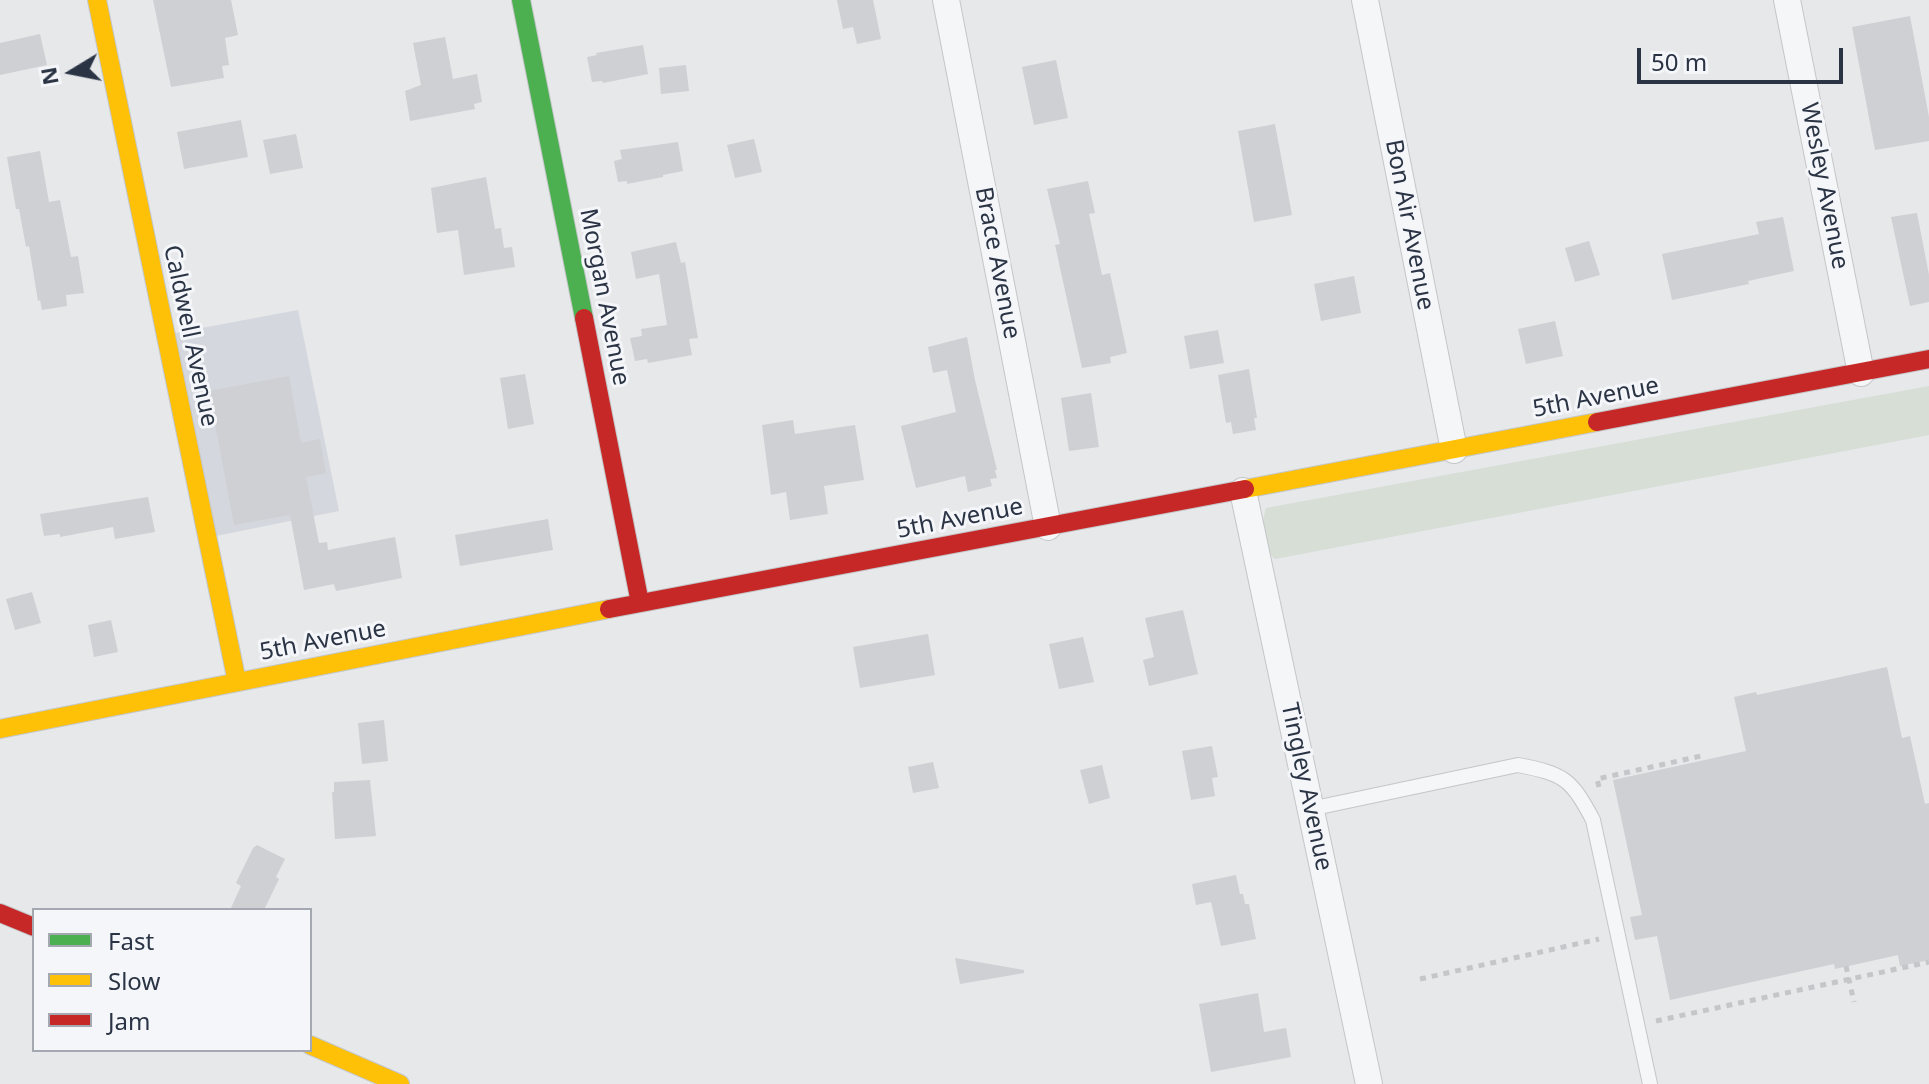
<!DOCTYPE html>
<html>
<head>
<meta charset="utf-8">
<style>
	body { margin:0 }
	#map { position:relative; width:1929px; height:1084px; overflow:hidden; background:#e6e8ea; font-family:"Noto Sans",sans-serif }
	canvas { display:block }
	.legend { position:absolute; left:32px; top:908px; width:280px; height:144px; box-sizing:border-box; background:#f4f6f9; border:2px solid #a4a8b1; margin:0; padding:10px 14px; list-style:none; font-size:24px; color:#2b3445 }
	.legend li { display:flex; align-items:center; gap:16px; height:40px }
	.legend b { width:40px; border:2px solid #a4a8b1 }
	.north { position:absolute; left:32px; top:32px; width:80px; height:80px; -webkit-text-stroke:6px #f4f6f9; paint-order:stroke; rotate:260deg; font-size:22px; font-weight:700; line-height:32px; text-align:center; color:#2b3445 }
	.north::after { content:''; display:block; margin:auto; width:28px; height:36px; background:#2b3445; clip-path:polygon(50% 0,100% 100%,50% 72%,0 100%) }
	.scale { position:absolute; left:1637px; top:48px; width:206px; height:36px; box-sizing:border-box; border:4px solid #2b3445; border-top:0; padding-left:10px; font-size:24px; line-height:28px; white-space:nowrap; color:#2b3445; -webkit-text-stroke:6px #f4f6f9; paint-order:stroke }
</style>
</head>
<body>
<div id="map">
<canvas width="1929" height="1084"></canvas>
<ul class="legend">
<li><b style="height:10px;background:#4caf50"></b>Fast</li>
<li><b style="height:10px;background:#ffc107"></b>Slow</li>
<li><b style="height:10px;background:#c62828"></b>Jam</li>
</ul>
<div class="north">N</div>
<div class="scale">50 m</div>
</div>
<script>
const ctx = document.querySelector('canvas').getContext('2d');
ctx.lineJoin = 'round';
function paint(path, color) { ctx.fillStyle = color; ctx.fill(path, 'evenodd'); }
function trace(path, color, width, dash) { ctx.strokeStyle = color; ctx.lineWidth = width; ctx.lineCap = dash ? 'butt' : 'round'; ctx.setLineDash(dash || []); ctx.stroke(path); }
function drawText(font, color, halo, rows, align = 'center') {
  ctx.font = font + ' "Noto Sans",sans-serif'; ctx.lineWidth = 6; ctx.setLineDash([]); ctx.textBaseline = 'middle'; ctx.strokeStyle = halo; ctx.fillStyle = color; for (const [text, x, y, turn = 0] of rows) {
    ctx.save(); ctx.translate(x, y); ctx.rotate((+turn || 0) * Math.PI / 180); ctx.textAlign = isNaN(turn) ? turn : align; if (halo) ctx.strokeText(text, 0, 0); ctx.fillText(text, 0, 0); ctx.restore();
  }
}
const built = new Path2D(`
	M 298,310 L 339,511 L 216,536 L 175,333 Z`);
const green = new Path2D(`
	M 1929,386 L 1929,435 L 1275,559 C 1262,549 1261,522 1266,508 Z`);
const building = new Path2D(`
	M 153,0 L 231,0 L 238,35 L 225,38 L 229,65 L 222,66 L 224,78 L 171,87 Z
	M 837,0 L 873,0 L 881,39 L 857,44 L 853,27 L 843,29 Z
	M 1910,16 L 1929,117 L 1929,141 L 1875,150 L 1852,27 Z
	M 40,34 L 47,65 L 0,75 L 0,43 Z
	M 445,37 L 453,79 L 477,74 L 482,102 L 474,104 L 475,109 L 410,121 L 405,91 L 421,85 L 413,43 Z
	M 643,45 L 648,74 L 603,83 L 602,81 L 592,82 L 587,57 L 597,55 L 596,53 Z
	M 1056,60 L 1068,118 L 1034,125 L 1022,67 Z
	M 686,65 L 689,91 L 661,94 L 659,68 Z
	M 241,120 L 248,157 L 184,169 L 177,132 Z
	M 1275,124 L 1292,215 L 1254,222 L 1238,131 Z
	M 296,134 L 303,168 L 270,174 L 263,140 Z
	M 754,139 L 762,172 L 735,178 L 727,145 Z
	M 678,142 L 683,171 L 663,175 L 663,177 L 627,184 L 627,181 L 618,182 L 614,161 L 622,159 L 620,150 Z
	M 40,151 L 49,202 L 60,200 L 71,257 L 78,256 L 84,293 L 66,295 L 67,306 L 42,310 L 40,300 L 38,301 L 29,246 L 26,247 L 19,209 L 16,209 L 7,157 Z
	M 486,177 L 495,229 L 501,228 L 504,248 L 512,247 L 515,267 L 464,275 L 458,230 L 437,233 L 431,188 Z
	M 1088,181 L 1095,213 L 1089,214 L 1102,275 L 1110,273 L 1127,353 L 1110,357 L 1111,363 L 1082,368 L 1055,245 L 1060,244 L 1047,189 Z
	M 1917,213 L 1929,275 L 1929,302 L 1910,306 L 1891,217 Z
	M 1783,217 L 1794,271 L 1748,281 L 1749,284 L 1672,300 L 1662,254 L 1759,234 L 1756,222 Z
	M 1589,241 L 1600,275 L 1575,282 L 1565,248 Z
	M 676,242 L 681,263 L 685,262 L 698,338 L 689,339 L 692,355 L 648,363 L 647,359 L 635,361 L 630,338 L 642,336 L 641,329 L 667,325 L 659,274 L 636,279 L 631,252 Z
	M 1354,276 L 1361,313 L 1321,321 L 1314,284 Z
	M 1555,321 L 1563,356 L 1526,364 L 1518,329 Z
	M 1218,330 L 1224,363 L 1190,369 L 1184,336 Z
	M 967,337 L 975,380 L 997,470 L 995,470 L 997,478 L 990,479 L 992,486 L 968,492 L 965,476 L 916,488 L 901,426 L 956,412 L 947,370 L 933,373 L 928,347 Z
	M 1249,369 L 1257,418 L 1254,418 L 1256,430 L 1233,434 L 1231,422 L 1226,423 L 1218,375 Z
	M 525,374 L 534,424 L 508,429 L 500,378 Z
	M 289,376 L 301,443 L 320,439 L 326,473 L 306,477 L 319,543 L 327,542 L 328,550 L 395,537 L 402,578 L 336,591 L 334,584 L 304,590 L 290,515 L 234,525 L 209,391 Z
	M 1091,393 L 1099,447 L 1069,451 L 1061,398 Z
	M 793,420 L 795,434 L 855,425 L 864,480 L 824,486 L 828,514 L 790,520 L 786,492 L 771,495 L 762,425 Z
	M 148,497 L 155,532 L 115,539 L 113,527 L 60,537 L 60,534 L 44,536 L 40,514 Z
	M 548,519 L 553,550 L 460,566 L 455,535 Z
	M 32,592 L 41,623 L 15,630 L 6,599 Z
	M 1183,610 L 1198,674 L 1149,686 L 1143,660 L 1154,657 L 1145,618 Z
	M 111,620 L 118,652 L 94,657 L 88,625 Z
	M 928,634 L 935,675 L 860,688 L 853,647 Z
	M 1083,637 L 1094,682 L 1059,689 L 1049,644 Z
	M 1887,667 L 1902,738 L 1910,736 L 1925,804 L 1929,803 L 1929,960 L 1900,966 L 1898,955 L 1835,969 L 1834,964 L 1670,1000 L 1657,936 L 1635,940 L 1630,917 L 1642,915 L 1613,780 L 1746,751 L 1734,697 L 1756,692 L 1757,695 Z
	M 384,720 L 388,761 L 362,764 L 358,723 Z
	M 1212,746 L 1218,777 L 1212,778 L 1215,796 L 1191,800 L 1182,751 Z
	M 933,762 L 939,788 L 913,793 L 908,767 Z
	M 1102,765 L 1110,798 L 1089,804 L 1080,770 Z
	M 370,780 L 376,836 L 335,839 L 332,792 L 334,792 L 334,782 Z
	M 257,845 L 285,859 L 276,877 L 279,879 L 264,910 L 230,910 L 241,886 L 236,883 L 253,848 Z
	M 1236,875 L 1240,894 L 1243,894 L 1245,904 L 1249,904 L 1256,939 L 1221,946 L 1211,902 L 1196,905 L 1192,884 Z
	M 955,958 L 1024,970 L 1024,973 L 960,984 Z
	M 1258,993 L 1264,1032 L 1286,1028 L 1291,1057 L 1211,1072 L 1199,1004 Z`);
const path = new Path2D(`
	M 1599,787 L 1597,779 L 1701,756
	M 1846,966 L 1854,1002
	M 1420,979 L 1599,939
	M 1656,1021 L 1929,962`);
const lane = new Path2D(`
	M 1310,809 L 1518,765 C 1565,774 1571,779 1593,820 L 1650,1084`);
const street = new Path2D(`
	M 946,0 L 1048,527
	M 1365,0 L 1454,450
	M 1787,0 L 1861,373
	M 1243,491 L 1369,1084`);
const fast = new Path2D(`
	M 521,0 L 584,318`);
const slow = new Path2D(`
	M 97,0 L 237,682
	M 1245,489 L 1597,422
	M 0,729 L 609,609
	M 310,1045 L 400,1084`);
const jam = new Path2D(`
	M 584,318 L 640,603
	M 1597,422 L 1929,359
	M 609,609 L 1245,489
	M 0,913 L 34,927`);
const streetNames = [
	["Wesley Avenue",1824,186,79],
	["Bon Air Avenue",1409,225,79],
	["Brace Avenue",997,263,79],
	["Morgan Avenue",604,297,79],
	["Caldwell Avenue",190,336,78],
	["5th Avenue",1596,398,-11],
	["5th Avenue",960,519,-11],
	["5th Avenue",323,641,-11],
	["Tingley Avenue",1306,787,78]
];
paint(built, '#d4d7dd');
paint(green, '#d6ded6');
paint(building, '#ced0d3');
trace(lane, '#c4c6c8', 16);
trace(street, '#c4c6c8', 28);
trace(fast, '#c4c6c8', 20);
trace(slow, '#c4c6c8', 20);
trace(jam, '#c4c6c8', 20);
trace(path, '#c5c6ca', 5, [6, 6]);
trace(lane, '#f5f6f7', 14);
trace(street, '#f5f6f7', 26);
trace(fast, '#4caf50', 18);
trace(slow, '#ffc107', 18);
trace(jam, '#c62828', 18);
drawText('24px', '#2b3445', '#f4f6f9', streetNames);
</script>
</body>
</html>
